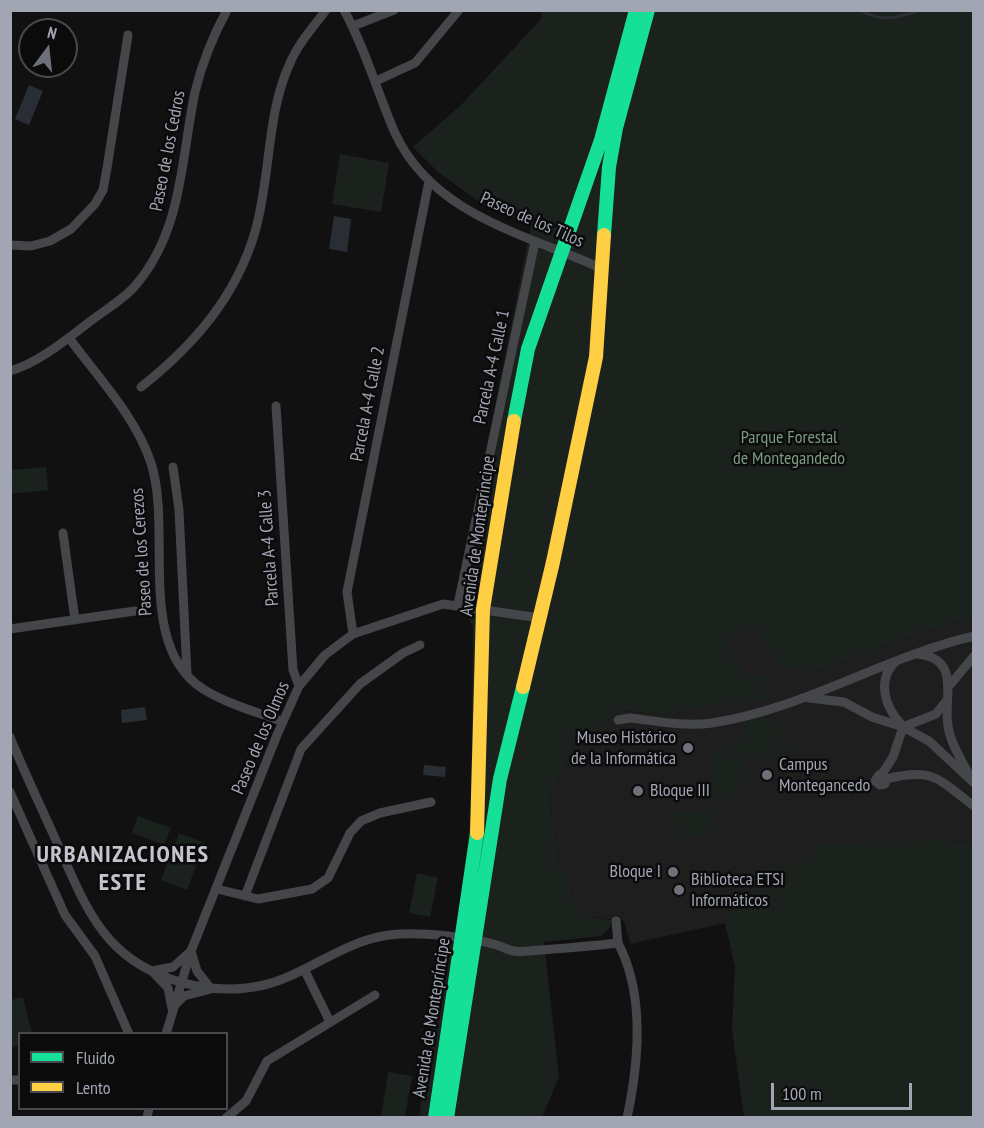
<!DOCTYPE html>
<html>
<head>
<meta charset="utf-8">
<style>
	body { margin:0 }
	#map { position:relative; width:984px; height:1128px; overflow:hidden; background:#111; font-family:"PT Sans Narrow",sans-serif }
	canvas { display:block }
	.frame { position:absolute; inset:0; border:12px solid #a2a5b2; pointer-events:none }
	.legend { position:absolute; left:18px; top:1032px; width:210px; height:78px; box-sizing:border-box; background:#0b0b0c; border:2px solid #47494e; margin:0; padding:8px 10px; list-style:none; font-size:18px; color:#a2a5b2 }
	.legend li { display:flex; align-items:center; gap:12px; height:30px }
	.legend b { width:30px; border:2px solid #47494e }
	.north { position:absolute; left:18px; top:18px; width:60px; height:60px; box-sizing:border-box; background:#0b0b0c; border:2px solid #47494e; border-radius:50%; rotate:15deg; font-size:16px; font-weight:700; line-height:24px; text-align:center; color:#a2a5b2 }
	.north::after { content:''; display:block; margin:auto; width:21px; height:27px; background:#6f717a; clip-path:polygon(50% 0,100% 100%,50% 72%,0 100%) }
	.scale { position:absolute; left:771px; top:1083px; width:141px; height:27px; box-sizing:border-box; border:3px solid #a2a5b2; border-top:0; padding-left:8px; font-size:18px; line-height:21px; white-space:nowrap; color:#a2a5b2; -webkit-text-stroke:4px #0b0b0c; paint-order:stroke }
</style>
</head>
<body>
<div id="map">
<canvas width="984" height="1128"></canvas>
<div class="frame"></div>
<ul class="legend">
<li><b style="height:8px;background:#16e098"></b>Fluido</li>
<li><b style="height:8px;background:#ffcf43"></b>Lento</li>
</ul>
<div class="north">N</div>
<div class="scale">100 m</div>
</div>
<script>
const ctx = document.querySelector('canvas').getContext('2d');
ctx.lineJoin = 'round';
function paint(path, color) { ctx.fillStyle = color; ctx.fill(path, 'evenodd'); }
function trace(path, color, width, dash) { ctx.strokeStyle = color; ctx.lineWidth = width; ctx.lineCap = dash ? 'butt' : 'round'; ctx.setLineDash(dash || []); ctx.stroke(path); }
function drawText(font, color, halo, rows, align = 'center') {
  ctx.font = font + ' "PT Sans Narrow",sans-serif'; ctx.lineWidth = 5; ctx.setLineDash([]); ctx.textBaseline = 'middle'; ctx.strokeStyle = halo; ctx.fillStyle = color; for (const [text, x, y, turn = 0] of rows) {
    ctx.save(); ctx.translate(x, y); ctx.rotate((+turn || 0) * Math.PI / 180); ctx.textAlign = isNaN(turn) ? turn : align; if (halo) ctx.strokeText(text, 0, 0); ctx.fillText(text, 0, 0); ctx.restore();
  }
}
const built = new Path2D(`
	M 973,618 L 973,845 L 944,839 L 741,872 L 750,887 L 751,894 L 740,896 L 725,923 L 630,944 L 624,921 L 586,916 L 571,894 L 568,868 L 560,869 L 549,793 L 556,786 L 566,763 L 586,734 L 622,711 L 670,715 L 725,637 L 756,630 L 775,657 L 780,670 L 807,665 L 811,674 L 936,628 Z`);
const green = new Path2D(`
	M 541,11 L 973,11 L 973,618 L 936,628 L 811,674 L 807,665 L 780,670 C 774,655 761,644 756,630 L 726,637 L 745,676 L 768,676 L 770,682 L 765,683 L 767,692 L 774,691 L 776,699 L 699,707 L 670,715 L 622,711 L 586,734 L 566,763 L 556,786 L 549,794 L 560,868 L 568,868 L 571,894 L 586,916 L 612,920 L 610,928 L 601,936 L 544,942 L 559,1077 L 542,1117 L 419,1117 L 444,955 L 457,932 L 471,814 L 473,626 L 457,600 L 531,225 L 486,207 L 438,172 L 413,147 L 461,105 L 542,18 Z
	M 340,154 L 389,163 L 381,212 L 332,204 Z
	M 46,467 L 48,490 L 11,494 L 11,470 Z
	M 788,717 L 780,725 L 789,733 L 782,741 L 796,752 L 792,757 L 785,748 L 774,757 L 739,759 L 757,778 L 744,783 C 738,793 732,799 720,801 L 714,796 L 709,755 L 725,747 L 738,759 L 731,742 L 743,741 L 743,719 Z
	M 714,809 L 717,833 L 675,839 L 672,813 L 691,811 L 694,815 L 694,811 Z
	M 138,816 L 171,828 L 164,845 L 132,833 Z
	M 179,833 L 205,843 L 187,890 L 161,880 Z
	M 944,839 L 973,845 L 973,1117 L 744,1117 L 732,1030 L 735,966 L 725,923 L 740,896 L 751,894 L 750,887 L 744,887 L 741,872 L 807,860 L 817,844 Z
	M 417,873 L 438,878 L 430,917 L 409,913 Z
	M 23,997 L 32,1033 L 20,1034 L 19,1046 L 11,1048 L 11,1000 Z
	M 388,1072 L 412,1076 L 405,1117 L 381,1117 Z`);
const water = new Path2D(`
	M 29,85 L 43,91 L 29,125 L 15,119 Z
	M 334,216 L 351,219 L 347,252 L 329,249 Z
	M 145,707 L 147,720 L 122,723 L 121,710 Z
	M 424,765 L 446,767 L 445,777 L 423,775 Z`);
const stream = new Path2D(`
	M 860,10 C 881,23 900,17 921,10`);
const street = new Path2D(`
	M 344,10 C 366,50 377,92 395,133 C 433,216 529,235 603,269
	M 353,26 L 394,10
	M 376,81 L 415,63 L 459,10
	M 10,245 L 31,246 L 50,241 L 71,229 L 95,204 L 103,190 L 107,168 L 128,35
	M 69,338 C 98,377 136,417 151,463 C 173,531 135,645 203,689 C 227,704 257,712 283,722
	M 10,371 C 38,363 66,340 88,323 C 103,311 123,300 135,286 C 183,231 181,158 195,92 C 202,63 213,36 227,10
	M 141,387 C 193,346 236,297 255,232 C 271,177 266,115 290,63 C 298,44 313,27 326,10
	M 276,406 L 293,670 L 299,686
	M 173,467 L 179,510 L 187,674
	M 63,533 L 75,620
	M 458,604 L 535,242
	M 10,629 L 135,611
	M 353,634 L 347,592 L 429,181
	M 917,654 C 962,658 943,698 948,726 C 950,742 961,759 968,773
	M 896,661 C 876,680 885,708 902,725
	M 950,685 L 974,656
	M 809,698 L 844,702 L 872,717 L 903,727 L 929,741 L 973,782
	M 618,720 L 630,718 C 656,721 686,727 712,723 C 804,709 884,657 974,636
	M 903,727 L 936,714 L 947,700
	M 10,737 C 25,774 42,809 58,845 C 73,878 86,913 110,940 C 147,981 212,997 264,985 C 308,974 343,941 389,935 C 420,931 468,937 497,945 C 503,947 508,950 514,951 C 524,953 532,950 541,950 C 567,948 592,946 618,943 L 616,921
	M 882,774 L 893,757 L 903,727
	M 886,779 L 879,775 L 875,781 L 880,785 L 885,784 L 886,779 C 934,767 938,779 974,806
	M 10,792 L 65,915 L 95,956 L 129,1034
	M 217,889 L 258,899 L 312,889 L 328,878 L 350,833 L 361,821 L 380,813 L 431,802
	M 245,896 L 301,749 L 360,684 L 403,653 L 420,645
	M 618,943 C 645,994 639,1062 627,1118
	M 191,951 L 197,971 L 211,989 L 184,996 L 172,1008 L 168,988 L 152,971 L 173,967 Z
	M 304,969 L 330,1022
	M 166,1034 L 191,951 L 277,735 L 299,686 L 325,655 L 353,634 L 443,604 L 540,618
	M 10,1080 L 20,1080
	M 147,1118 L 149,1108
	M 226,1118 L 246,1101 L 267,1061 L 375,995`);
const fast = new Path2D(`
	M 604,235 L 609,167 L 616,128 L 648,10
	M 514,421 L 528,349 L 601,140 L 636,10
	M 435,1118 L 477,833
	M 447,1118 L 500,779 L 523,687`);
const slow = new Path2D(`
	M 523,687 L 553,562 L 596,357 L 604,235
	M 477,833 L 483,609 L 514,421`);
const markers = [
	[688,748,6,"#6f717a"],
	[767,775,6,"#6f717a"],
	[638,791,6,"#6f717a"],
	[673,872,6,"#6f717a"],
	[679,890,6,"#6f717a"]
];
const streetNames = [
	["Paseo de los Cedros",168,151,-79],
	["Paseo de los Tilos",532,220,24],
	["Parcela A-4 Calle 1",492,367,-78],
	["Parcela A-4 Calle 2",368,404,-79],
	["Avenida de Montepríncipe",478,536,-82],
	["Parcela A-4 Calle 3",269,548,-94],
	["Paseo de los Cerezos",142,552,-94],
	["Paseo de los Olmos",261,738,-67],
	["Avenida de Montepríncipe",432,1018,-81]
];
const parkNames = [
	["Parque Forestal",789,438],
	["de Montegandedo",789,459]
];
const poiNames = [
	["Museo Histórico",676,738,"right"],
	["de la Informática",676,759,"right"],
	["Campus",779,765],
	["Montegancedo",779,786],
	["Bloque III",650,791],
	["Bloque I",661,872,"right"],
	["Biblioteca ETSI",691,880],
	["Informáticos",691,901]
];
const districtNames = [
	["URBANIZACIONES",123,855],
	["ESTE",123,883]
];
paint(built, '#1e1e1f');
paint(green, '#1b211c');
paint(water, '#292e35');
trace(stream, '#292e35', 3);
trace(street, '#454649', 9);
trace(fast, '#16e098', 14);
trace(slow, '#ffcf43', 14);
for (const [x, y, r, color] of markers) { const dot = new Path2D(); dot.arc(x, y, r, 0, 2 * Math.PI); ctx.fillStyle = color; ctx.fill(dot); trace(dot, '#0b0b0c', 2); }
drawText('18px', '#a2a5b2', '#0b0b0c', streetNames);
drawText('18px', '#7a9c80', '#0b0b0c', parkNames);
drawText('18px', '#a2a5b2', '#0b0b0c', poiNames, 'left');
ctx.letterSpacing = '1.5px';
drawText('bold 24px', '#c3c4ce', '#0b0b0c', districtNames);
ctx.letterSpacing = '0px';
</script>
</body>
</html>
